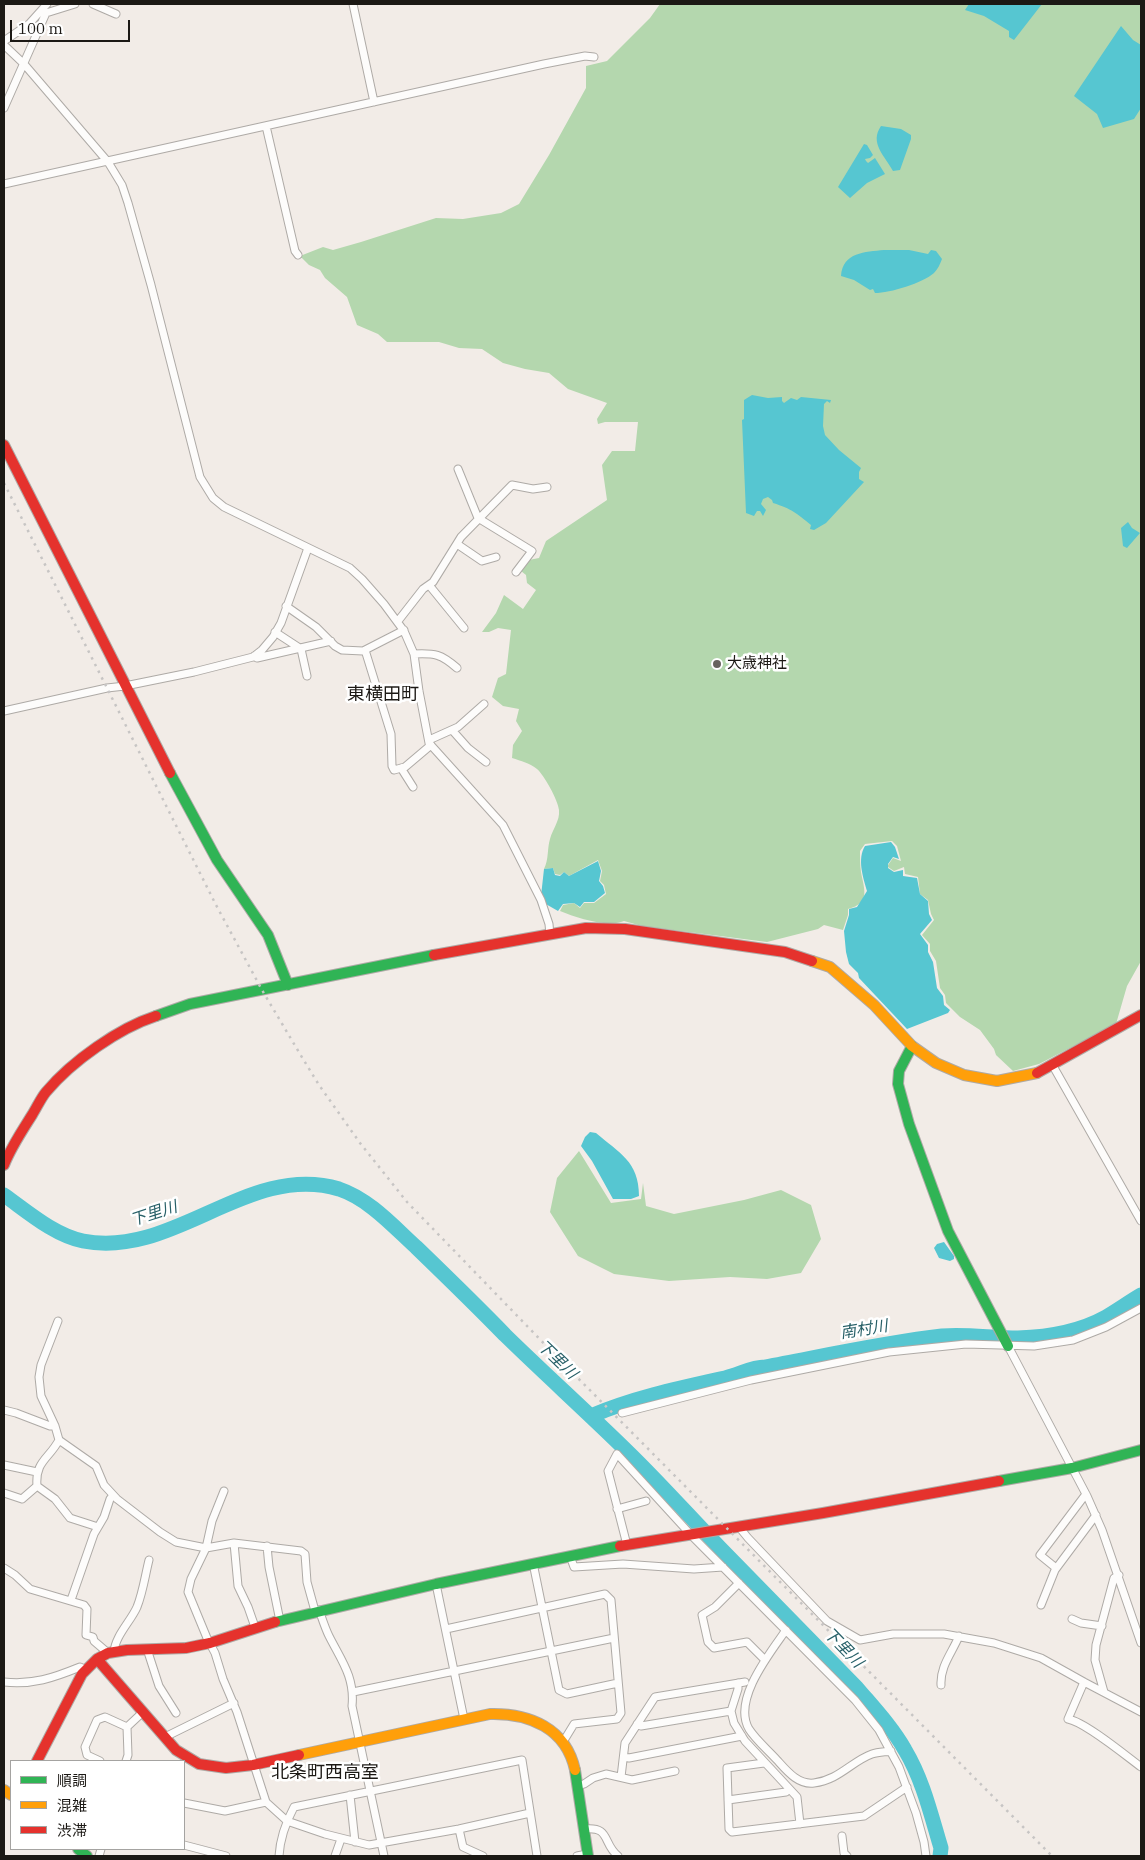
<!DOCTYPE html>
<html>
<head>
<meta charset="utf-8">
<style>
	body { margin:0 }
	#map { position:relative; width:1145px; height:1860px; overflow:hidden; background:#f2ece7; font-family:"IBM Plex Serif","Noto Sans JP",serif }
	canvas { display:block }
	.frame { position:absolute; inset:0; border:5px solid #1c1915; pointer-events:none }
	.legend { position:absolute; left:10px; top:1760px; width:175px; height:90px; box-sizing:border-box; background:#fff; border:1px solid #a4a3a1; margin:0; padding:6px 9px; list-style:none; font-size:15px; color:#1c1915 }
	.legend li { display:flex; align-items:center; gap:10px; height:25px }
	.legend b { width:25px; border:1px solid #a4a3a1 }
	.scale { position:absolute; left:10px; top:20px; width:120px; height:22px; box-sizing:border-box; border:2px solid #1c1915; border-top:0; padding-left:6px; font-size:15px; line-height:18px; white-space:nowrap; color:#1c1915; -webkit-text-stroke:4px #fff; paint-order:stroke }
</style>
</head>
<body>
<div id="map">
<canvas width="1145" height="1860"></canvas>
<div class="frame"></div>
<ul class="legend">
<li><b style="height:6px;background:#30b455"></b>順調</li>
<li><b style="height:6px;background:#ff9f0a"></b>混雑</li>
<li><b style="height:6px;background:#e5322d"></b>渋滞</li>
</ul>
<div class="scale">100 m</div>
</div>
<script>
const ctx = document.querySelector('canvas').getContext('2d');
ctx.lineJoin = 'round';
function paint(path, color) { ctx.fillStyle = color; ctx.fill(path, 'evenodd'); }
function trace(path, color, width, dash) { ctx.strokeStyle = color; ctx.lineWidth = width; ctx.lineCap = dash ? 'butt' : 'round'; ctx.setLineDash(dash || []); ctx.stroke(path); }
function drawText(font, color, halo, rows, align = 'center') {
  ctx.font = font + ' "IBM Plex Serif","Noto Sans JP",serif'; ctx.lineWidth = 5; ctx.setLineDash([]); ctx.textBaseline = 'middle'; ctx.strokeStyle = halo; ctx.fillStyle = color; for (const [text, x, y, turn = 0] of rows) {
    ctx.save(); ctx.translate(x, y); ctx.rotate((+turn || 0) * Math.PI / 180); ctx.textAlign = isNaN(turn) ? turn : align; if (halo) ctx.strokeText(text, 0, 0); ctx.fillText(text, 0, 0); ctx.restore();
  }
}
const forest = new Path2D(`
	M 660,4 L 1141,4 L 1141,961 L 1127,986 L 1116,1024 L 1039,1064 L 1013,1071 L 996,1055 L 994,1049 L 980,1030 L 960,1017 L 946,1003 L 945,995 L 940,988 L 936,961 L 930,951 L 930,944 L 922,935 L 934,920 L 931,914 L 928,900 L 920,894 L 918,877 L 905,874 L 904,867 L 894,871 L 888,867 L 888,865 L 893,858 L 901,861 L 897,846 L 892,841 L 865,844 L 860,851 C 860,858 860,865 861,872 C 864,889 871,903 848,909 L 848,915 L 843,930 L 824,925 L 818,929 L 767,942 L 642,926 L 624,921 C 608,928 577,918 560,911 L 563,905 L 574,903 L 580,908 L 584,903 L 594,903 L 606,894 L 604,885 L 600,881 L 602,871 L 598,860 L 569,876 L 564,872 L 560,875 L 555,874 L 553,868 L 544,869 C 549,859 547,849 550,839 C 553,828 560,821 559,810 C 558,800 544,775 537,769 C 530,763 521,761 512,758 L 513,745 L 522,731 L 516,721 L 519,709 L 503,706 L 492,697 L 498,678 L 506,674 L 511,630 L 498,628 L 489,632 L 482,632 L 496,613 L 504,595 L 523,609 L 536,590 L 527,583 L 526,575 L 521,571 L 529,560 L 539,558 L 546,541 L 607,500 L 602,465 L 612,451 L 635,451 L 638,422 L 605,422 L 598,424 L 597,419 L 607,403 L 568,389 L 549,373 L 525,369 L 503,363 L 482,349 L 459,348 L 439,342 L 387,342 L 378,334 L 357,325 L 347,297 L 325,278 L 320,270 L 309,265 L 300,256 L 323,247 L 333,250 L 361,242 L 436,218 L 463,219 L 501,213 L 519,204 L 549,155 L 586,88 L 586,66 L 607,61 L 650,18 Z
	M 579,1151 L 611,1203 L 641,1199 L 643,1183 L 646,1206 L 674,1214 L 744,1200 L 781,1190 L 811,1205 L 821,1239 L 801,1273 L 767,1279 L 730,1277 L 669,1281 L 614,1274 L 578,1256 L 550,1212 L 557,1178 Z`);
const water = new Path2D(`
	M 969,4 L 1042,4 L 1014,40 L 1009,37 L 1009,31 L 984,16 L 965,10 Z
	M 1121,26 L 1133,40 L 1141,45 L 1141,108 L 1134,119 L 1103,128 L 1097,114 L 1074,96 Z
	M 881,126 L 901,129 L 911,135 L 911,139 L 900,170 L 893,171 C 885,156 869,143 881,126 Z
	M 864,144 L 867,145 L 873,155 L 870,158 L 865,159 L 866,161 L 868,163 L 875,158 L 885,174 L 867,183 L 850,198 L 838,187 Z
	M 884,250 L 909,250 L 928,254 L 931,250 L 936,251 L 942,259 C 940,264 938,269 934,273 C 923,283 890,293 875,293 L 873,289 L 870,290 L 854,280 L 841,276 C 843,252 865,252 884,250 Z
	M 752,395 L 768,398 L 782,397 L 782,401 L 784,403 L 791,398 L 797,400 L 801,397 L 831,400 L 830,403 L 827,401 L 824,404 L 823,426 L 825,435 L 839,450 L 861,468 L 859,472 L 859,479 L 864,482 L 826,523 L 814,530 L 810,529 L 811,525 C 796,513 792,509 773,503 L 772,500 L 768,497 L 763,499 L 761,504 L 766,510 L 763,516 L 760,511 L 757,511 L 754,516 L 746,513 L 742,420 L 744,419 L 744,400 Z
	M 1128,522 L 1132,528 L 1140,533 L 1127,548 L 1123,546 L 1121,528 Z
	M 891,842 L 895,847 L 899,859 L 893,857 L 888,864 L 888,868 L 894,872 L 903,870 L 903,876 L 917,878 L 920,894 L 928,901 L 929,914 L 932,920 L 920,934 L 928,945 L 928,952 L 933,962 L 937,988 L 943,996 L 944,1005 L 950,1010 L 948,1013 L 907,1029 L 859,978 L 858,973 L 849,964 L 846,952 L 844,931 L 849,915 L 849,909 L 857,907 L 867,891 C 863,877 857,859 865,846 Z
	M 598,861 L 601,871 L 599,881 L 603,886 L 605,893 L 594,902 L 584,902 L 580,907 L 574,903 L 563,904 L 558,911 L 544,903 L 541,896 L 544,869 L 553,868 L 555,875 L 560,876 L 564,872 L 569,876 Z
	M 590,1132 L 596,1133 C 619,1153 639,1161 639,1196 L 631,1199 L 613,1199 L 592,1161 L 581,1146 L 585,1137 Z
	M 944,1242 L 954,1256 L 954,1259 L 950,1261 L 939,1258 L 934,1248 L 937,1244 Z`);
const river = new Path2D(`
	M 4,1195 C 28,1212 54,1235 83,1241 C 174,1259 248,1162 339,1189 C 369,1199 393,1226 416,1247 C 446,1276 476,1305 505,1335 C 549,1378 595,1419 638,1462 C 666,1490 693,1520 721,1549 C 766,1595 812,1642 857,1688 C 874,1708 892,1727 905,1750 C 923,1780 931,1815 941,1848 L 940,1856
	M 591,1416 C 633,1398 680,1388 725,1378 C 739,1375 751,1367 765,1367 C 824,1356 882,1343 942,1336 C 967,1334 992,1338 1018,1338 C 1048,1337 1079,1332 1106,1317 C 1118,1310 1129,1302 1141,1295`);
const street = new Path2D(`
	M 93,4 L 116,14
	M 353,4 L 374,102
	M 43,10 L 46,13 L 75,4
	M 4,41 L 29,24 L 47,4
	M 4,45 L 24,64 L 108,162 L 122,185 L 128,203 L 151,285 L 200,477 L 213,498 L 224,507 L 350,568 L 362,579 L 384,604 L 404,631 L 414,654 L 419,691 L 429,743 L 503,825 L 541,900 L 549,924 L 550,935
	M 4,108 L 46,13
	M 266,126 L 295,251 L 298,255
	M 4,184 L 544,64 L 585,56 L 594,57
	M 458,469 L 478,518 L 532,551 L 516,572
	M 457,544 L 482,561 L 496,557
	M 429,585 L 464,628
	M 286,606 L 316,627 L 335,646 L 342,650 L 363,651 L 404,630
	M 398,621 L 423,589 L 433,582 L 461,537 L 512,485 L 533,489 L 547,487
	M 275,632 L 301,649 L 307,676
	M 365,650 L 391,734 L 392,766 L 394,770 L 405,767 L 431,745
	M 414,654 C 435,653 441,654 457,668
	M 254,656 L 257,658 L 331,641
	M 4,711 L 107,688 L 125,686 L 194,672 L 253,657 L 262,650 L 273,637 L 281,623 L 308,548
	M 452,730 L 468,748 L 486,762
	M 429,740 L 458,727 L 484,704
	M 401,768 L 413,787
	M 1053,1066 L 1141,1221
	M 58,1321 L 41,1365 L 39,1377 L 41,1396 L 55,1426 L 59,1440 L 96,1466 L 104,1485 L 117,1499 L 160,1532 L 176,1542 L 206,1548 L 234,1543 L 301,1551 L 305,1554 L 307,1582 L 315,1611
	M 1008,1346 L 1087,1496 L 1102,1530 L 1141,1643
	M 4,1410 L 16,1413 L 50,1426 L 55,1426
	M 622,1413 L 751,1380 L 889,1352 L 966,1344 L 1034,1346 L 1073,1340 L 1106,1327 L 1141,1308
	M 4,1465 L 37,1472
	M 37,1486 C 35,1461 49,1459 59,1440
	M 224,1491 L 212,1521 L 206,1548 L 191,1579 L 188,1592 L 207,1638 L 215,1653 L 223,1679 L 237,1712 L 266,1802 L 287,1821 L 325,1834 L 369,1845 L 459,1829 L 530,1813
	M 4,1493 L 22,1499 L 37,1486 L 55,1499 L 70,1518 L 98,1527
	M 617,1509 L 646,1501
	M 739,1527 L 748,1538 L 827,1621 L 860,1640 L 893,1634 L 944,1634 L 994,1643 L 1041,1658 L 1084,1682 L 1141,1712
	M 234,1543 L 238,1586 L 248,1607 L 255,1627
	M 627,1545 L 608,1471 L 617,1454 L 692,1536 L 855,1700 L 879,1730 L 899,1767 L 916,1813 L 924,1842 L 926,1856
	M 267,1546 L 269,1567 L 280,1621
	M 570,1556 L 574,1567 L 623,1564 L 694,1569 L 723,1567
	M 533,1563 L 559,1690 L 567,1694 L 618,1683
	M 4,1568 L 15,1575 L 30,1589 L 84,1605 L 87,1609 L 86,1635 L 93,1637 L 94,1641 L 108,1653
	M 1056,1568 L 1040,1555 L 1086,1494
	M 739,1583 L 715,1607 L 702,1615 L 708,1642 L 714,1648 L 747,1642 L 765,1660
	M 436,1584 L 464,1719
	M 71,1600 L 94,1534 L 104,1517 L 110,1499 L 113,1495
	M 1041,1605 L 1055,1570 L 1096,1515
	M 319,1610 C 322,1618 325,1628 329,1636 C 341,1660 355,1677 352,1706 L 384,1856
	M 1072,1619 L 1081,1623 L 1102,1626
	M 446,1629 L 605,1594 L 611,1600 L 621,1713 L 617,1719 L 574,1724 L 563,1742
	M 786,1630 C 770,1653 732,1700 749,1729 C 756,1740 768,1750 777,1760 C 787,1771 798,1785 814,1783 C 839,1780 852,1761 872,1754 C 878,1752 885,1752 891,1751
	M 147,1649 L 159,1686 L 176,1713
	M 114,1652 C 115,1636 131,1621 137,1607 C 143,1592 145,1576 149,1560
	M 4,1682 C 33,1685 53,1678 80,1667 L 86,1670
	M 1084,1682 L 1068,1719 C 1085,1722 1125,1755 1141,1767
	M 738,1683 L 738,1689 L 731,1711 L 734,1723 L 745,1741 L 797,1797 L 800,1824
	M 941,1685 C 940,1666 952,1653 959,1636
	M 353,1692 L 614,1638
	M 1104,1692 L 1095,1660 L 1096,1645 L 1114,1578 L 1119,1575
	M 637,1724 L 641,1726 L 731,1711
	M 165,1737 L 234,1703
	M 624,1757 L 629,1758 L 742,1736
	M 100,1761 L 87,1755 L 85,1747 L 97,1720 L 105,1717 L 127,1727
	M 126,1761 L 128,1755 L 127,1727 L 143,1712
	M 764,1763 L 727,1768 L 729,1829 L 732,1832 L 864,1816 L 907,1787
	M 621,1777 L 625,1743 L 655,1697 L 745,1682
	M 578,1786 L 584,1784 L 593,1778 L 606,1774 L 632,1780 L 675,1771
	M 350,1795 L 355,1842
	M 728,1800 L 786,1792 L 789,1789
	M 184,1803 L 225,1811 L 266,1802
	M 459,1829 L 463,1847 L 483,1856
	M 584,1829 C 611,1826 602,1843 618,1856
	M 842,1836 L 844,1853 L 847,1856
	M 184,1845 L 226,1856
	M 99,1856 L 101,1849
	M 279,1856 C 280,1839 286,1822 294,1807 L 522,1760 L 537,1856
	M 335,1856 L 341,1839
	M 577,1856 L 587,1854`);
const fast = new Path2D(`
	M 170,773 L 217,860 L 268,935 L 288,985
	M 156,1016 L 190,1004 L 434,955
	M 912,1046 L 899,1071 L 898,1084 L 909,1124 L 948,1231 L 1008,1346
	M 999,1481 L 1072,1468 L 1141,1450
	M 275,1622 L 436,1584 L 620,1546
	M 575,1770 L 588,1856
	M 78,1849 L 87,1856`);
const slow = new Path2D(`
	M 812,961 L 830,967 L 874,1005 L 912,1046 L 936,1063 L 964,1075 L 997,1081 L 1037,1073
	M 299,1755 L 490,1714 C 529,1713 566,1728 575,1770
	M 4,1790 L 11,1795`);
const jam = new Path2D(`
	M 4,445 L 170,773
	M 434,955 L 586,928 L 625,929 L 785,952 L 812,961
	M 1037,1073 L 1141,1015
	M 4,1165 C 11,1147 22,1131 32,1115 C 37,1107 41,1098 46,1092 C 72,1061 119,1028 156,1016
	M 620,1546 L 823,1513 L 999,1481
	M 97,1659 L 176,1750 L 199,1764 L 226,1768 L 253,1765 L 299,1755
	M 37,1761 L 82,1674 L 97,1659 L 108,1653 L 127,1650 L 186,1648 L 210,1643 L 275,1622`);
const rail = new Path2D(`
	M 4,483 L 216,905 L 262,990 L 300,1054 L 319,1085 L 360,1143 L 407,1202 L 559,1359 L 1052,1856`);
const markers = [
	[717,664,5,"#67635e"]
];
const poiNames = [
	["大歳神社",727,664]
];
const waterNames = [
	["下里川",154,1214,-18],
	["南村川",864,1330,-9],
	["下里川",557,1360,44],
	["下里川",843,1648,46]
];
const quarterNames = [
	["東横田町",383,695],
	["北条町西高室",325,1773]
];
paint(forest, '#b4d7ae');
paint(water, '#56c6d1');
trace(river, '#56c6d1', 15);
trace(street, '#aeaaa6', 9);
trace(fast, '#aeaaa6', 12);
trace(slow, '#aeaaa6', 12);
trace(jam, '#aeaaa6', 12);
trace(street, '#fdfcfb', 7);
trace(fast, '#30b455', 10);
trace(slow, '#ff9f0a', 10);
trace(jam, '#e5322d', 10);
trace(rail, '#c7c5c4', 2.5, [2.5, 5]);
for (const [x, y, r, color] of markers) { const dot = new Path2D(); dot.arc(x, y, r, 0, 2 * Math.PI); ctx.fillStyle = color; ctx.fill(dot); trace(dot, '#fff', 2); }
drawText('15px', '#1c1915', '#fff', poiNames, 'left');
drawText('italic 16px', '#286068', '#fff', waterNames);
drawText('18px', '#1c1915', '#fff', quarterNames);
</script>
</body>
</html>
